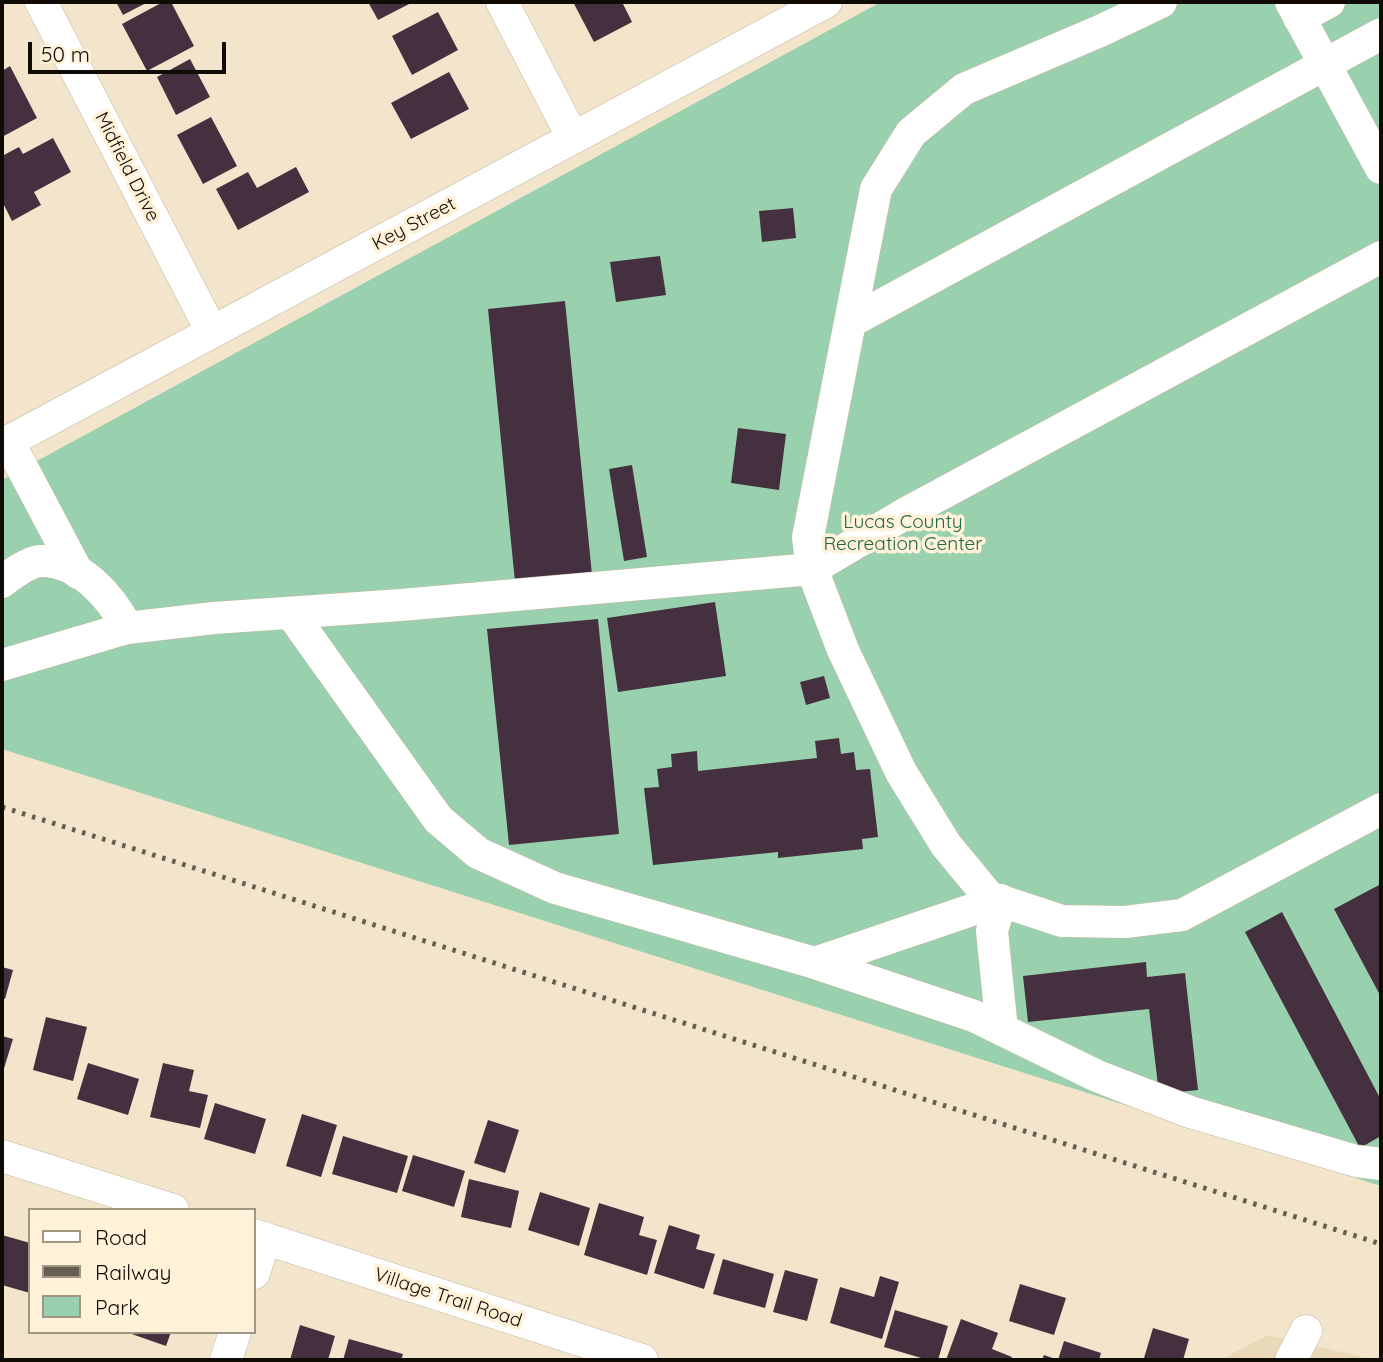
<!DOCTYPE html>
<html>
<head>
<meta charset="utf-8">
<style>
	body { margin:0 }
	#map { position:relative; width:1383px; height:1362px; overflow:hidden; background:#f2e5cb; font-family:Quicksand,sans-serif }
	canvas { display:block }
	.frame { position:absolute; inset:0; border:4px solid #100b04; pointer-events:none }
	.legend { position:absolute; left:28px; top:1208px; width:228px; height:126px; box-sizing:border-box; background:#fff2d8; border:2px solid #9f9683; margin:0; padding:9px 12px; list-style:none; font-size:21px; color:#100b04 }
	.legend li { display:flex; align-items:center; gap:14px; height:35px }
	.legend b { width:35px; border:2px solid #9f9683 }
	.scale { position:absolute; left:28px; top:42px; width:198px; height:32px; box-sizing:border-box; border:4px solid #100b04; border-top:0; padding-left:9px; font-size:21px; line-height:24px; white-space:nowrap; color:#100b04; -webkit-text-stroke:5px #fff2d8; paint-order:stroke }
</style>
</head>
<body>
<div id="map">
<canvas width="1383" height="1362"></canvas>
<div class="frame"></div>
<ul class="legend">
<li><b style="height:9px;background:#fff"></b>Road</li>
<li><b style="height:9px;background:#665e4f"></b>Railway</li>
<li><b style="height:19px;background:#99d1af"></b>Park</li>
</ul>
<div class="scale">50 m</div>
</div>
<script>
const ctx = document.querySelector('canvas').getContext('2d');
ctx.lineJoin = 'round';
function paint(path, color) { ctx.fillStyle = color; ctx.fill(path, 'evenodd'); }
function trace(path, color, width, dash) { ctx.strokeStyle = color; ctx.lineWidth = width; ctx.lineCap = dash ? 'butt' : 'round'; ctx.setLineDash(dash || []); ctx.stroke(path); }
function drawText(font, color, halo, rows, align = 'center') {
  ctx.font = font + ' Quicksand,sans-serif'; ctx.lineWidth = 7; ctx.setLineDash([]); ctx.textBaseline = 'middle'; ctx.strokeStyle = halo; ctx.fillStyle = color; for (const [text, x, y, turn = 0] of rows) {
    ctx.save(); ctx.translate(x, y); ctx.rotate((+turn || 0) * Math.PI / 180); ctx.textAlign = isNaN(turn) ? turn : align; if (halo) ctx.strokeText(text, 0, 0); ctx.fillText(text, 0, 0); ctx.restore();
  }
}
const built = new Path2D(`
	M 1268,1335 L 1376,1360 L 1220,1360 Z`);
const green = new Path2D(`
	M 881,2 L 1381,2 L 1381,1186 L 2,749 L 2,480 Z`);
const building = new Path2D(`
	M 116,2 L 148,2 L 123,15 Z
	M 163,2 L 171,2 L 194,46 L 147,71 L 122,24 Z
	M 368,2 L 413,2 L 378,20 Z
	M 573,2 L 622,2 L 632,22 L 594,42 Z
	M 438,12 L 458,50 L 412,75 L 392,36 Z
	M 190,59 L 210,97 L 176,115 L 157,77 Z
	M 10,66 L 37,118 L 2,137 L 2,71 Z
	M 449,72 L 469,109 L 411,139 L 391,103 Z
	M 211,117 L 237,166 L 203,184 L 177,135 Z
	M 53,138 L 71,172 L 34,192 L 41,205 L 12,221 L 2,201 L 2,156 L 19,147 L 23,154 Z
	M 296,167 L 309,192 L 238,230 L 216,189 L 248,172 L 257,188 Z
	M 793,208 L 796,238 L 762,242 L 759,211 Z
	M 660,256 L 666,295 L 616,302 L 610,262 Z
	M 565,301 L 592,575 L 515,582 L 488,309 Z
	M 738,428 L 786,434 L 779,490 L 731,483 Z
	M 632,465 L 647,557 L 624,561 L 609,469 Z
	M 715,602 L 726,676 L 618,692 L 607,618 Z
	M 598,619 L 619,834 L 509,845 L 487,629 Z
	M 824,676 L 830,698 L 806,705 L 800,682 Z
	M 839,738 L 841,754 L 854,752 L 856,770 L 870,769 L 878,837 L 862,839 L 863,849 L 778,858 L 778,852 L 653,865 L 644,788 L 659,787 L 657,769 L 672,767 L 671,754 L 697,751 L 698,771 L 817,758 L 815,741 Z
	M 1379,885 L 1381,890 L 1381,997 L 1334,909 Z
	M 1282,912 L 1381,1100 L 1381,1136 L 1360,1148 L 1245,932 Z
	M 1146,962 L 1147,977 L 1185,973 L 1198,1090 L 1159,1094 L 1149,1009 L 1028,1022 L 1023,976 Z
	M 2,967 L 13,970 L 5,999 L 2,998 Z
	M 46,1017 L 87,1027 L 73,1081 L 33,1070 Z
	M 2,1036 L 13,1039 L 2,1075 Z
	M 88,1063 L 139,1079 L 128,1115 L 77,1099 Z
	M 163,1063 L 194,1070 L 189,1091 L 208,1095 L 200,1128 L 150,1117 Z
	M 215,1103 L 266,1119 L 255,1154 L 204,1139 Z
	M 302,1114 L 337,1125 L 321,1177 L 286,1166 Z
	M 488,1120 L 519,1130 L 505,1173 L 474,1163 Z
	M 343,1136 L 408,1156 L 397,1193 L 332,1174 Z
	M 413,1155 L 465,1171 L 454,1207 L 402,1191 Z
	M 469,1179 L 519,1191 L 511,1228 L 461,1217 Z
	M 540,1192 L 590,1208 L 579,1246 L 528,1230 Z
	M 599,1203 L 644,1217 L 639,1235 L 657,1240 L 647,1275 L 584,1255 Z
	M 669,1225 L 700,1235 L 696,1249 L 715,1254 L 704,1289 L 654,1273 Z
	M 2,1235 L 30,1243 L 30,1293 L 2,1285 Z
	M 723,1259 L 774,1274 L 765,1308 L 713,1294 Z
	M 785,1270 L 818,1279 L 807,1321 L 773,1312 Z
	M 880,1276 L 899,1282 L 882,1339 L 830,1323 L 840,1287 L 874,1297 Z
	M 1020,1284 L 1066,1298 L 1054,1335 L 1009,1321 Z
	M 895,1310 L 948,1326 L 938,1360 L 928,1360 L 884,1347 Z
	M 961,1319 L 998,1333 L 992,1349 L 1012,1357 L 1011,1360 L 946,1360 Z
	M 300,1325 L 335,1336 L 328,1360 L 290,1360 Z
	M 1153,1328 L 1189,1339 L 1183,1360 L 1144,1358 Z
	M 126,1332 L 171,1332 L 166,1346 Z
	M 349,1339 L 403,1354 L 401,1360 L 343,1360 Z
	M 1064,1341 L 1101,1353 L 1099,1360 L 1042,1360 L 1044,1355 L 1058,1360 Z`);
const minor = new Path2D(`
	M 41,2 L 212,332
	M 502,2 L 573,138
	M 1291,2 L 1381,168
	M 1299,18 L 1329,2
	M 1381,34 L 850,322 L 808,537 L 812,569 L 843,650 L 901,772 L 946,845 L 989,897 L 1062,921 L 1125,922 L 1182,915 L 1381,809
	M 850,322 L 876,189 L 911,133 L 964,89 L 1100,31 L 1161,2
	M 8,441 L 78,573
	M 2,445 L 826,2
	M 2,582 C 10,575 29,562 40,561 C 79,560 111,596 127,628
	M 291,613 L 438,819 L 478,853 L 555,888 L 815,963 L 974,1016 L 1097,1076 L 1190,1112 L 1356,1161 L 1381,1164
	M 2,665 L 127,628 L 214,618 L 401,605 L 812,569 L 908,512 L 1381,257
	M 815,963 L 1001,900 L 992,931 L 1002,1030
	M 2,1156 L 173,1210
	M 254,1235 L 642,1360
	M 254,1273 L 265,1238
	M 226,1360 L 235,1332
	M 1291,1360 L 1306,1331`);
const rail = new Path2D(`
	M 2,807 L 1381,1244`);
const streetNames = [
	["Midfield Drive",127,167,63],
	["Key Street",414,224,-28],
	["Village Trail Road",448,1298,18]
];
const parkNames = [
	["Lucas County",903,522],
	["Recreation Center",903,544]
];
paint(built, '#e9d9b8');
paint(green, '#99d1af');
paint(building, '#44303f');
trace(minor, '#c4b79f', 33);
trace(minor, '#fff', 32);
trace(rail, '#665e4f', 5, [3.5, 7]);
drawText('19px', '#100b04', '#fff2d8', streetNames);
drawText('19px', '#1f6643', '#fff2d8', parkNames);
</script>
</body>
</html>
